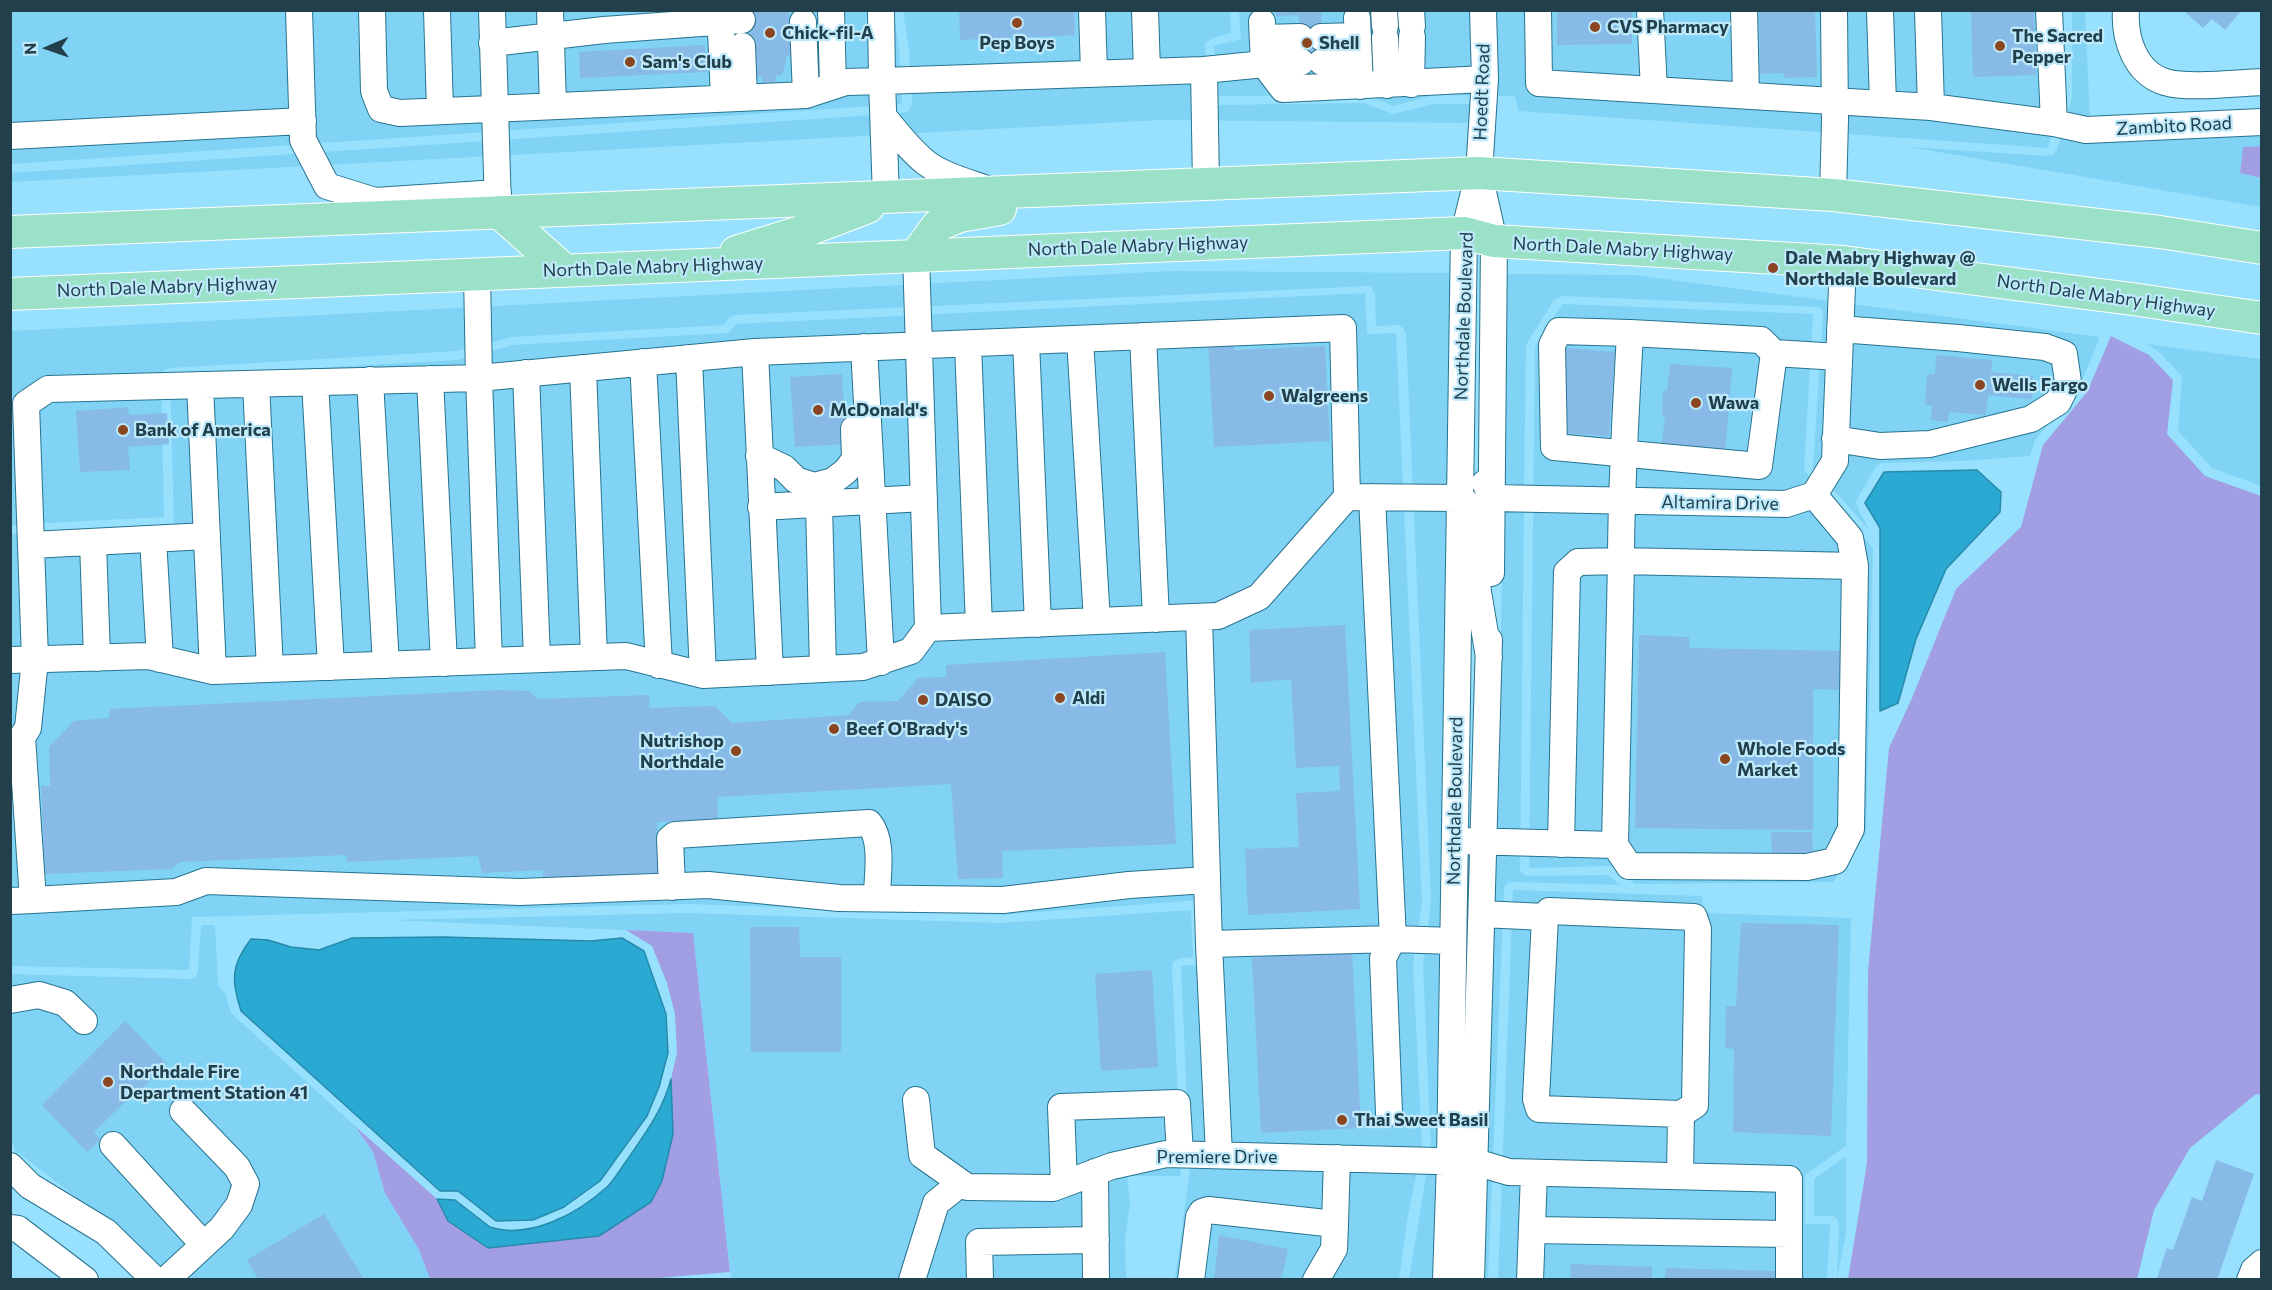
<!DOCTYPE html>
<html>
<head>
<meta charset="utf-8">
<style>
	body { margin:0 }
	#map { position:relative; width:2272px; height:1290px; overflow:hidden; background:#97e0fe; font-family:Commissioner,sans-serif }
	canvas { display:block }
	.frame { position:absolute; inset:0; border:12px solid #22404c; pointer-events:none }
	.north { position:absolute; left:18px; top:18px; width:60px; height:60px; -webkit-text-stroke:4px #bee9fb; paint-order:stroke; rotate:268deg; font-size:16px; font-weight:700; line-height:24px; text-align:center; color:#22404c }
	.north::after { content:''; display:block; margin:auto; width:21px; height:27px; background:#22404c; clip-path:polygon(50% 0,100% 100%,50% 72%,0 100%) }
</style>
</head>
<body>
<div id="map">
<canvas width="2272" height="1290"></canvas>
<div class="frame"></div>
<div class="north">N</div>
</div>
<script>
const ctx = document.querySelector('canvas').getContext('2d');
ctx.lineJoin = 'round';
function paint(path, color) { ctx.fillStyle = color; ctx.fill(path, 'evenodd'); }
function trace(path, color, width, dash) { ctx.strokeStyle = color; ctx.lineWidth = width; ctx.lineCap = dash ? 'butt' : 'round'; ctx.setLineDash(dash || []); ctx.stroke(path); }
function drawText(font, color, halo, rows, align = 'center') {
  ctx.font = font + ' Commissioner,sans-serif'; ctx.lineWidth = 4.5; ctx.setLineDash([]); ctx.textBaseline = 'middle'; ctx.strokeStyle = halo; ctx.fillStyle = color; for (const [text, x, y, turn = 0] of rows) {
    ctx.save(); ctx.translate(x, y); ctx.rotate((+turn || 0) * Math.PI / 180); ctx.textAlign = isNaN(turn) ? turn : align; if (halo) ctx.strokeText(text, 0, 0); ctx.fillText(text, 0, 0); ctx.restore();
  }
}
const built = new Path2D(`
	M 893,10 L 899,49 L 902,104 L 11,164 L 11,11 Z
	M 1239,10 L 2062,11 L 2062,97 L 2048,148 L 1518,111 L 1515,96 L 1433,95 L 1394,106 L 1366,95 L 1216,96 L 1214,46 L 1241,39 Z
	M 903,11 L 1230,11 L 1231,33 L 1212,38 L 1205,44 L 1207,99 L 1217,105 L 1364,103 L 1393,114 L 1434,104 L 1472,104 L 1471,123 L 1160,120 L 11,182 L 11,173 L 903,113 L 909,111 L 912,104 L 909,49 Z
	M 2072,11 L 2085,11 L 2090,120 L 2261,131 L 2261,146 L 2243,147 L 2240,173 L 2261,178 L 2261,207 L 1909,147 L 2047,156 L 2053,155 L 2057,150 L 2072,97 Z
	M 1172,271 L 1452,273 L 1449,354 L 1450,363 L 1439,1151 L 1431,1151 L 1423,966 L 1431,902 L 1406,333 L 1403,328 L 1399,325 L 1376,326 L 1375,293 L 1370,286 L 736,315 L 730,317 L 724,325 L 512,337 L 457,351 L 170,368 L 164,370 L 161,377 L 164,517 L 11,525 L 11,331 Z
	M 1506,274 L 1634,275 L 1830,301 L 1824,458 L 1816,470 L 1813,467 L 1823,314 L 1820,307 L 1563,296 L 1554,300 L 1526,345 L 1524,489 L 1504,489 Z
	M 1365,293 L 1367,334 L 1396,333 L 1422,902 L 1413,965 L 1422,1145 L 1407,1221 L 1399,1279 L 1175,1279 L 1190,1169 L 1181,966 L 1203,964 L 1200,900 L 1000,915 L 689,904 L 192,917 L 189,970 L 11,966 L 11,534 L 174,525 L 170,376 L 458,360 L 513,345 L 728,333 L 736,324 Z
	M 1562,304 L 1813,314 L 1804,470 L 1873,548 L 1866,834 L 1833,882 L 1635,884 L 1611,866 L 1529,868 L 1535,347 Z
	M 1852,304 L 2100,337 L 2079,388 L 2035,440 L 2030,456 L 1962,461 L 1881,463 L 1875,468 L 1856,501 L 1857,507 L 1870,531 L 1831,487 Z
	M 2146,344 L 2261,359 L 2261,486 L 2212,468 L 2178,431 L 2182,376 L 2157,350 Z
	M 1504,509 L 1524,509 L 1520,870 L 1524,875 L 1530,876 L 1608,875 L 1621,885 L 1514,882 L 1508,883 L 1504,887 L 1488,1279 L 1483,1280 L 1500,665 L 1502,664 L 1500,656 Z
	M 1513,890 L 1702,896 L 1704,913 L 1851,918 L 1846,1146 L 1805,1175 L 1805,1224 L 1830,1224 L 1827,1279 L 1498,1280 Z
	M 1191,910 L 1193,957 L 1178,959 L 1173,962 L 1172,967 L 1180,1144 L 1050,1178 L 971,1177 L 933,1150 L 926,1089 L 904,1091 L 911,1156 L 960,1195 L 1115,1175 L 1181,1164 L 1180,1176 L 1127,1176 L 1130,1203 L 1125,1239 L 1126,1279 L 731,1279 L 693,933 L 390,920 L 688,913 L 1000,923 Z
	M 201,925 L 215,925 L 218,986 L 225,993 L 231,1013 L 355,1126 L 373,1152 L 385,1193 L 419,1250 L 430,1279 L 168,1279 L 100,1216 L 19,1153 L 16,1153 L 10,1136 L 10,974 L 191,979 L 196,976 L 198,971 Z
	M 1846,1156 L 1846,1232 L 1837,1279 L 1839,1224 L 1837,1219 L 1833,1216 L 1814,1216 L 1814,1179 Z
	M 1427,1171 L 1438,1171 L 1434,1279 L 1409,1280 Z`);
const green = new Path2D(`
	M 2261,146 L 2261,178 L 2240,173 L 2243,147 Z
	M 2111,336 L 2149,355 L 2173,380 L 2167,434 L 2205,476 L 2261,496 L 2261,1095 L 2256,1094 L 2190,1148 L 2154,1210 L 2137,1279 L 1848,1279 L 1867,1163 L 1868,972 L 1889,748 L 1912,698 L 1956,589 L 2021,527 L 2043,445 L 2087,392 Z
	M 626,930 L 693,933 L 730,1272 L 634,1280 L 430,1279 L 419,1250 L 385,1193 L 373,1152 L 355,1126 L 437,1199 L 448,1221 L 488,1248 L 600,1236 L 673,1134 L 671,1079 L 677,1053 L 675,1014 L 667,983 L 652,946 Z`);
const water = new Path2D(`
	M 1977,470 L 2001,492 L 2000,512 L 1946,569 L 1916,639 L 1898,703 L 1880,711 L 1880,528 L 1865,503 L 1884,472 Z
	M 443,937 L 591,941 L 622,938 L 644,951 L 666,1014 L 668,1053 L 659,1087 L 647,1116 L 600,1181 L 564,1207 L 533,1220 L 496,1221 L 458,1191 L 440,1191 L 241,1011 C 231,980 231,965 251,939 L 268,940 L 291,947 L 319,950 L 352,938 Z
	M 671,1079 L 673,1134 L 662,1181 L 651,1202 L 599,1236 L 488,1248 L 448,1221 L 437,1199 L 455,1200 L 490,1227 C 530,1240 579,1213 608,1186 C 615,1179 621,1168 627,1160 C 645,1134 663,1110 671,1079 Z`);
const building = new Path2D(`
	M 749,10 L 789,10 L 791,55 L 786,56 L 786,62 L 782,75 L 776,76 L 774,84 L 766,85 L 762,82 L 762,77 L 757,77 L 751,65 Z
	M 959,10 L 1074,10 L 1075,35 L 960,40 Z
	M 1276,10 L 1321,10 L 1323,70 L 1301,71 L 1299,15 L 1276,16 Z
	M 1557,10 L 1632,10 L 1632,44 L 1557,45 Z
	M 1759,10 L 1815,10 L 1817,77 L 1784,78 L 1784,73 L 1760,74 Z
	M 1971,10 L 2034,10 L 2036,75 L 1973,77 Z
	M 2187,10 L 2242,10 L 2225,30 L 2212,19 L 2203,28 L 2185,12 Z
	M 705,45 L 707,72 L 580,78 L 579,52 Z
	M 1234,340 L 1234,350 L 1325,346 L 1330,441 L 1214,447 L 1208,341 Z
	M 1566,348 L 1615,352 L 1609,436 L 1561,433 Z
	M 1936,355 L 1992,360 L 1991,372 L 2033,376 L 2032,399 L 1988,395 L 1986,415 L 1949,412 L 1948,422 L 1931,420 L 1932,405 L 1925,405 L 1927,374 L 1935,374 Z
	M 1670,364 L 1732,368 L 1725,453 L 1661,450 L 1665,416 L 1662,415 L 1663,391 L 1667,391 Z
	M 842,374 L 846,444 L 795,447 L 790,377 Z
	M 128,407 L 129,415 L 167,413 L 169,444 L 128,447 L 130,470 L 80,472 L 76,411 Z
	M 1345,625 L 1360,909 L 1248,915 L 1245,849 L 1299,847 L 1296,793 L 1340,791 L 1339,766 L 1296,768 L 1291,679 L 1251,683 L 1249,630 Z
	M 1639,635 L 1689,637 L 1689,648 L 1846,651 L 1845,690 L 1813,689 L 1813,830 L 1635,828 Z
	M 1165,652 L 1176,844 L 1002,851 L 1003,878 L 958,879 L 951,784 L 717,797 L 718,819 L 657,822 L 658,873 L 543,878 L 543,870 L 482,873 L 478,856 L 347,862 L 346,855 L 180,862 L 172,869 L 45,874 L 41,786 L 50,786 L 49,747 L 74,721 L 109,718 L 110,709 L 500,690 L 529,691 L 538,699 L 649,695 L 649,708 L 715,706 L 732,723 L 849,715 L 859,702 L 898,701 L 918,678 L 946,677 L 946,665 Z
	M 1771,832 L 1812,832 L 1813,855 L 1772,855 Z
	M 1741,923 L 1839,925 L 1831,1136 L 1733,1132 L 1734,1049 L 1725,1048 L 1726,1006 L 1736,1006 Z
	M 750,927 L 799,927 L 800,957 L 841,957 L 841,1052 L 751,1052 Z
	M 1352,950 L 1361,1128 L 1261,1133 L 1252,958 Z
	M 1152,970 L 1158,1067 L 1101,1071 L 1095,974 Z
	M 125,1021 L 167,1064 L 130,1101 L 128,1099 L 94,1132 L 100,1140 L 87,1152 L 42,1105 Z
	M 2216,1160 L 2254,1174 L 2217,1280 L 2157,1278 L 2167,1248 L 2173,1250 L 2192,1197 L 2202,1201 Z
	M 324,1214 L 363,1278 L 259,1280 L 247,1260 Z
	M 1219,1235 L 1288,1249 L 1281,1280 L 1214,1280 Z
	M 1571,1264 L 1652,1267 L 1652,1280 L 1570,1280 Z
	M 1666,1268 L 1776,1271 L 1776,1280 L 1665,1280 Z`);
const minor = new Path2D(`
	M 299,10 L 303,140 L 327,186 L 375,201 L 498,193
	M 372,10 L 374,91 L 381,109 L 400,113 L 806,95 L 846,82 L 882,81 L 886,198
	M 437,10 L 440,111
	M 492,10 L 498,208
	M 550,10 L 553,106
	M 720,10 L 724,98
	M 831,10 L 833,86
	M 881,10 L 882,81 L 1204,70
	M 1092,10 L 1094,73
	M 1145,10 L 1147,71
	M 1384,10 L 1385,26
	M 1411,10 L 1412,26
	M 1538,10 L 1539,83 L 1931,107 L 2054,123 L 2086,130 L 2262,122
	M 1650,10 L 1654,90
	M 1744,10 L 1746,95
	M 1880,10 L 1883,104
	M 1928,10 L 1931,107
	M 2049,10 L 2054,123
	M 2126,10 C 2124,38 2135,73 2165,82 C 2187,89 2237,83 2262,82
	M 1357,18 L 1360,86
	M 803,22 L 806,95
	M 1262,22 L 1264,64 L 1301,62
	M 1321,37 L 1358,36
	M 1263,38 L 1300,37
	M 1385,38 L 1387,85
	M 492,43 L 604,30 L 742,20
	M 742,46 L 744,97
	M 1322,62 L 1359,60
	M 1411,84 L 1412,37
	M 884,117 C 897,133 909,149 925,162 C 943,176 968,182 989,190
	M 10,136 L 303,121
	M 1480,179 L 1494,241 L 1491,573
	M 1206,184 L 1204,70 L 1264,64 L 1283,89 L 1485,79
	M 1833,195 L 1835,120 L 1834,10
	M 916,255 L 928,628 L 1218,616 L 1259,597 L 1347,497 L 1459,498 L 1467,503 L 1472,519 L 1478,592 L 1489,657
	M 1630,333 L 1761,340 L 1774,353
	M 1143,336 L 1156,619
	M 1080,339 L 1097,621
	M 1026,341 L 1038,624
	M 968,344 L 979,626
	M 864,347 L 881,662
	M 755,352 L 770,672
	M 689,358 L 703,675
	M 643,362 L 659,665
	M 583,368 L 594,657
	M 526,373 L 537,659
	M 430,379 L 444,663
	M 370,380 L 386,665
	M 315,382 L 331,667
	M 256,384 L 270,669
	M 200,385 L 213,671
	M 1835,439 L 1880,446 L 1930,444 L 2031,419 L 2058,402 L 2068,382 L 2064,354 L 2045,347 L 1958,338 L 1840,329
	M 759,456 L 784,468 L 796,480 L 814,486 L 833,481 L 846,471 L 855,459 L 854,429
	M 1485,483 L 1493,498 L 1786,504 L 1814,495 L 1835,461 L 1843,262
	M 1814,495 L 1850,538 L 1855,566 L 1621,561 C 1621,485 1626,409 1630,333 L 1559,331 L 1552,345 L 1554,447 L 1759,466 L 1774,353 L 1839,357
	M 1372,497 L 1393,939 L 1453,941
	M 819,504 L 823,669
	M 761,507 L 924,498
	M 153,539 L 160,659
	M 93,542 L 97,658
	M 31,545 L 207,536
	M 1199,617 L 1209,944
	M 10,660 L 149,656 L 213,671 L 626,656 L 703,675 L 863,667 L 911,651 L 928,628
	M 489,661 L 479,378 L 755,352 L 1343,328 L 1347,497
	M 1466,841 L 1615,845 L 1629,866 L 1807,867 L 1835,861 L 1851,829 L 1855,566
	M 1561,844 L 1567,572 L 1578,562 L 1621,561 L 1615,845
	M 672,887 L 670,839 L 675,835 L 869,823 C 884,841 877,875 877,897
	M 33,900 L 176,892 L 206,881 L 520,892 L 708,885 L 839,898 L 1003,900 L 1129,885 L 1207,880
	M 10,901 L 33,900 L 22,737 L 28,728 L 35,659 L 26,404 L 48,389 L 479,378 L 477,274
	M 1482,914 L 1545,917
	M 10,1000 L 39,995 L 65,1003 L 84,1021
	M 916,1100 L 922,1155 L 967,1187 L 1053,1188 L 1112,1166 L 1166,1154 L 1475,1162 L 1509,1172 L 1789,1179 L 1789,1280
	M 113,1145 L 204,1245
	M 1219,1155 L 1209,944 L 1393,939 L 1383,958 L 1389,1113
	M 10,1166 L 30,1186 L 106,1232 L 155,1280
	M 1095,1172 L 1096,1280
	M 1680,1176 L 1681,1114 L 1539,1109 L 1536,1099 L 1545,917 L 1549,911 L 1694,917 L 1698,929 L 1695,1105 L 1681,1114
	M 1064,1184 L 1061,1107 L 1177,1103 L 1180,1154
	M 1335,1224 L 1337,1158
	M 10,1228 L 18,1229 L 85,1280
	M 1532,1230 L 1789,1234
	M 166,1280 L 222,1228 L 239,1205 L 246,1184 L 237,1167 L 183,1111
	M 912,1280 L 936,1203 L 961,1183
	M 980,1280 L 979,1242 L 1096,1240
	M 1191,1280 L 1199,1217 L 1202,1212 L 1208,1210 L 1335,1224 L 1334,1249 L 1316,1280
	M 1446,1280 L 1450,1161 L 1464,233 L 1479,173 L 1485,79 L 1483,10
	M 1471,1280 L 1489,640
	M 1530,1280 L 1534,1173
	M 2250,1280 L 2254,1270 L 2262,1263`);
const major = new Path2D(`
	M 499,212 L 564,270
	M 10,232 L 1479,173 L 1833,195 L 2160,232 L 2262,248
	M 736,252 L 810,229 L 868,207
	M 916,255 L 938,225 L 960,216 L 1000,209
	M 10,294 L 1464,233 L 1494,241 L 1843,262 L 2132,299 L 2262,318`);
const markers = [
	[1017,23,6,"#8c4521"],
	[1595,27,6,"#8c4521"],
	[770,33,6,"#8c4521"],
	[1307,43,6,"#8c4521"],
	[2000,46,6,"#8c4521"],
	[630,62,6,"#8c4521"],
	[1773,268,6,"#8c4521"],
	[1980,385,6,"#8c4521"],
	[1269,396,6,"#8c4521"],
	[1696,403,6,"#8c4521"],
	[818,410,6,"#8c4521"],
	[123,430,6,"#8c4521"],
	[1060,698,6,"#8c4521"],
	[923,700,6,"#8c4521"],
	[834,729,6,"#8c4521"],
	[736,751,6,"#8c4521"],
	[1725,759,6,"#8c4521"],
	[108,1082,6,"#8c4521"],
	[1342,1120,6,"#8c4521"]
];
const poiNames = [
	["CVS Pharmacy",1607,27],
	["Chick-fil-A",782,33],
	["The Sacred",2012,36],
	["Pepper",2012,57],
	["Pep Boys",1017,43,"center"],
	["Shell",1319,43],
	["Sam's Club",642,62],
	["Dale Mabry Highway @",1785,258],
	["Northdale Boulevard",1785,279],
	["Wells Fargo",1992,385],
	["Walgreens",1281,396],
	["Wawa",1708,403],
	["McDonald's",830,410],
	["Bank of America",135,430],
	["Aldi",1072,698],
	["DAISO",935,700],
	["Beef O'Brady's",846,729],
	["Nutrishop",724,741,"right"],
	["Northdale",724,762,"right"],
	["Whole Foods",1737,749],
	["Market",1737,770],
	["Northdale Fire",120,1072],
	["Department Station 41",120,1093],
	["Thai Sweet Basil",1354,1120]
];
const streetNames = [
	["Hoedt Road",1482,92,-88],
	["Zambito Road",2174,126,-3],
	["North Dale Mabry Highway",1138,246,-2],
	["North Dale Mabry Highway",1623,249,3],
	["North Dale Mabry Highway",653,267,-2],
	["North Dale Mabry Highway",167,287,-2],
	["North Dale Mabry Highway",2106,296,8],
	["Northdale Boulevard",1464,316,-88],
	["Altamira Drive",1720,503,1],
	["Northdale Boulevard",1455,801,-89],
	["Premiere Drive",1217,1157]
];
paint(built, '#80d3f4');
paint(green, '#a19ee4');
paint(water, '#2aa9d3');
trace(water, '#288aaa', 1.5);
paint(building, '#87bae6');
trace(minor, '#27738e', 28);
trace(major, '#fff', 34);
trace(minor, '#fff', 26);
trace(major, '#9ae1c7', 32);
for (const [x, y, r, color] of markers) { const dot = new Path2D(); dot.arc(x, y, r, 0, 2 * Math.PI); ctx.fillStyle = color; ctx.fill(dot); trace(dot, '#bee9fb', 2); }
drawText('bold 18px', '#22404c', '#bee9fb', poiNames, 'left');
drawText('18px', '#22404c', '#bee9fb', streetNames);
</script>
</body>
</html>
